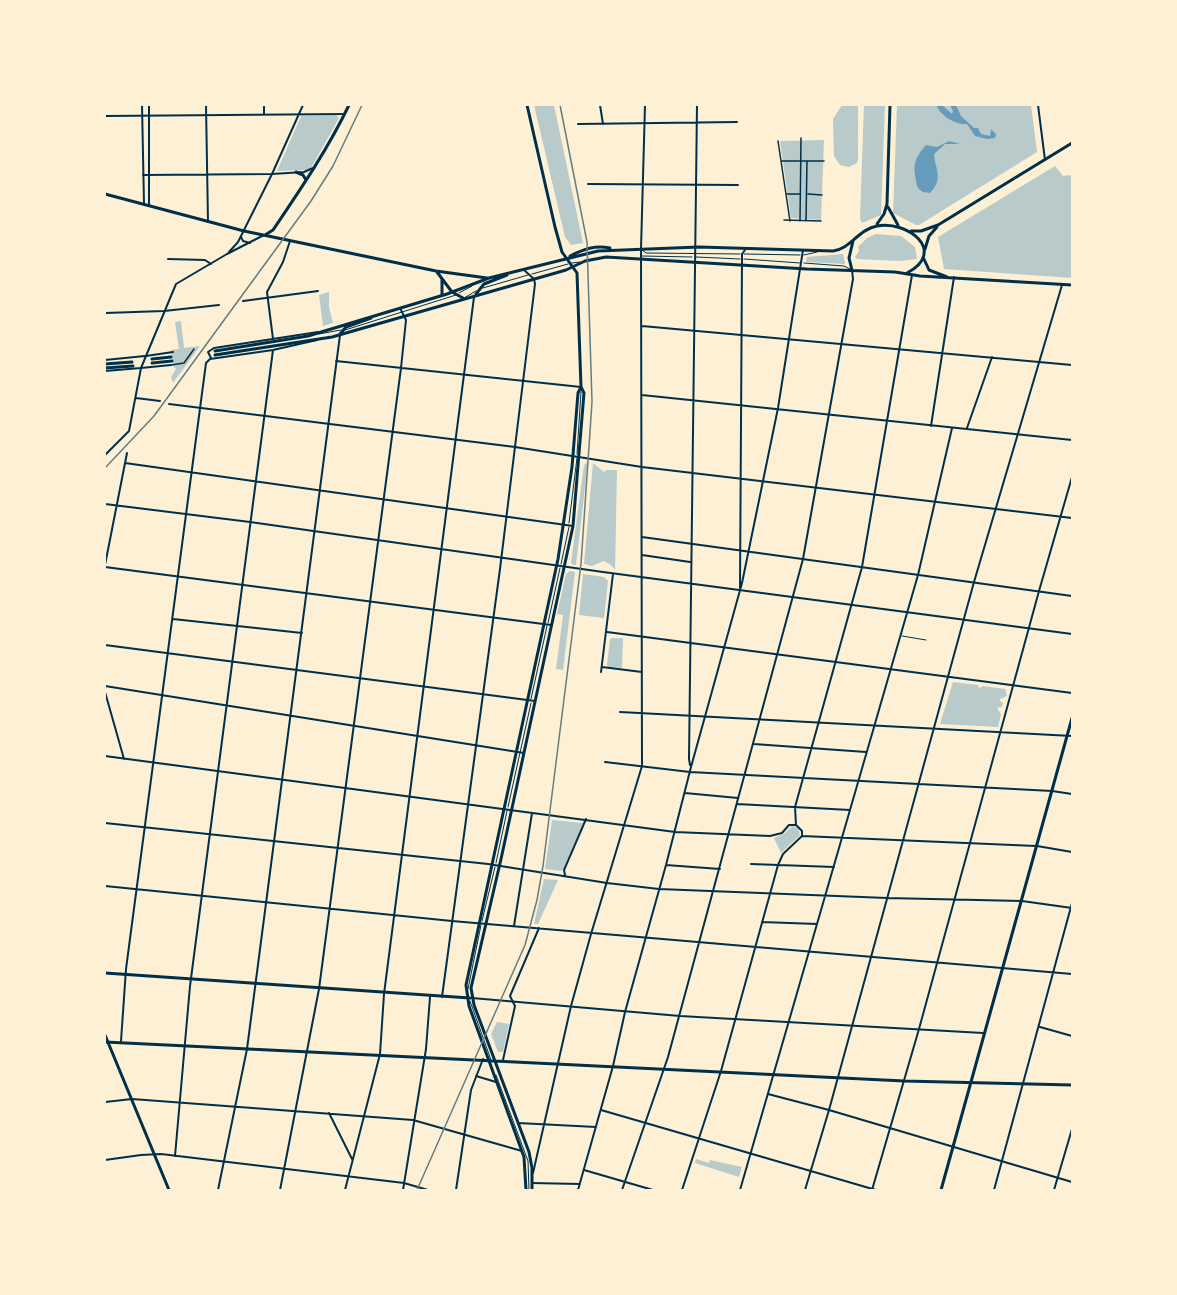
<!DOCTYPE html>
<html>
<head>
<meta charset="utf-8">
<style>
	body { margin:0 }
	#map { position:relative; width:1177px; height:1295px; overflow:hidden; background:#fdf0d5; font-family:Montserrat,sans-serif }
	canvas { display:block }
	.frame { position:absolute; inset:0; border:106px solid #fdf0d5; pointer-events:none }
</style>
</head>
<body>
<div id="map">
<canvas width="1177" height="1295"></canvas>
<div class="frame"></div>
</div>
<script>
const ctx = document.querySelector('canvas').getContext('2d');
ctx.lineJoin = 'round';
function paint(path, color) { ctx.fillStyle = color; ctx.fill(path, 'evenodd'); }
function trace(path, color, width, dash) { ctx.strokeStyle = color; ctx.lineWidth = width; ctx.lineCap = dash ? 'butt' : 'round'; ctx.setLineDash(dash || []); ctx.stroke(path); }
const green = new Path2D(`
	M 534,105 L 554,105 L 583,243 L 571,245 L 565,237 Z
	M 842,105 L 858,105 L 858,159 L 857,163 L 849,167 L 840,165 L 834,156 L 833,119 Z
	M 864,105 L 885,105 L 881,215 L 862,223 L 860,219 Z
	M 897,105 L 1031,105 L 1037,152 L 919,225 L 916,225 L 893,213 Z
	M 336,115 L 339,118 L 311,168 L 307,170 L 277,171 L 301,116 Z
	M 824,140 L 821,220 L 791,218 L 780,141 Z
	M 1055,166 L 1063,176 L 1072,175 L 1072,278 L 944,269 L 938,237 Z
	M 876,234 L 901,236 L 915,247 L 917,259 L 900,261 L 857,259 L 855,257 L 859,251 L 858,247 L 867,238 Z
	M 843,254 L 845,264 L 806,262 L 807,257 Z
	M 329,292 L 329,307 L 333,323 L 323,326 L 319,295 Z
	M 181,321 L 184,348 L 200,346 L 173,383 L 171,377 L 176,369 L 173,366 L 171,350 L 179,349 L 175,322 Z
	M 588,462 L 576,565 L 573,565 L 571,563 L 584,465 Z
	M 593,463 L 604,472 L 606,470 L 617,470 L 615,570 L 611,565 L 604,561 L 592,566 L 584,564 Z
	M 570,571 L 575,572 L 563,670 L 556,669 L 563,615 L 557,614 L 566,574 Z
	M 583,574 L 604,577 L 608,581 L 604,618 L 579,615 Z
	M 613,638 L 623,638 L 622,668 L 608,667 L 607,665 L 610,639 Z
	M 953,682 L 978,685 L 979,688 L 983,686 L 1005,689 L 1007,696 L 1000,699 L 1000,701 L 1003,703 L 1002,707 L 997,708 L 1001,714 L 998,727 L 940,724 Z
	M 552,820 L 583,823 L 562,871 L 545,869 Z
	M 792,826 L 798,828 L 800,835 L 781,853 L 774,838 L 784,834 Z
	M 544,879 L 558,880 L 538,924 L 534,924 Z
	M 497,1022 L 509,1024 L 503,1052 L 498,1052 L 491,1034 Z
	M 696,1159 L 709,1163 L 710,1160 L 742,1167 L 739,1177 L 695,1163 Z`);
const water = new Path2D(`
	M 936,105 L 942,105 L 952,114 L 953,111 L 950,105 L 956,105 L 961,116 L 974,128 L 978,128 L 981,134 L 990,136 L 991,129 L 996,134 L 995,138 L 987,139 L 975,136 L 967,124 C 955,125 941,116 936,105 Z
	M 949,141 L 960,144 L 945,144 L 934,154 C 935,169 944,179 930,193 L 923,192 C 915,187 917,184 915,175 C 913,161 917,156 926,145 L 937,147 Z`);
const service = new Path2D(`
	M 642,250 L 646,253 L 740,254
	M 744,254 L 800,255
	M 804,255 L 817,252
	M 642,256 L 692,257
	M 696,257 L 740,259
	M 744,259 L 800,263
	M 572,263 L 580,262
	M 804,263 L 844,266 L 850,269
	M 532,274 L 568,264
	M 483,288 L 528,275
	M 459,293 L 472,286
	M 464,298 L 476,291
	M 345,330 L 456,295
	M 319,334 L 341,330
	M 577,454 L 581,392
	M 569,523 L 577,458
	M 561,564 L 569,527
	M 548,623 L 560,568
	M 902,636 L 926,640
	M 531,699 L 547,626
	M 508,807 L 531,703
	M 496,863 L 507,811
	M 482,921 L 495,867
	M 468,989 L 481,925
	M 470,1001 L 491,1060
	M 496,1075 L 528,1161 L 529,1190`);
const pedestrian = new Path2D(`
	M 778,141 L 790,221
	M 782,161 L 824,161
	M 787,194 L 800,194
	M 808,194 L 822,195
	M 784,220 L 821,221
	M 800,221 L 801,138
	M 806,221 L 807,161
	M 171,365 L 184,363 L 194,349`);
const minor = new Path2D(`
	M 206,105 L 208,222
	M 264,105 L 264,114
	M 600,105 L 603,124
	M 1038,105 L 1045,160
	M 105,116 L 345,114
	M 578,124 L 737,122
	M 143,175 L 272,174 L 303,105
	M 588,184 L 738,185
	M 168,259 L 205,260 L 211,264
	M 243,301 L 318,291
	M 105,313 L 164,311 L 219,305
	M 642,326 L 1072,365
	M 273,339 L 267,292 L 283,262 L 290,241
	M 146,356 L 173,352
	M 211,358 L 208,352 L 214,348 L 318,332
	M 336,361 L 581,387
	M 642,395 L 1072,440
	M 136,398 L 160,401
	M 169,404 L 515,447 L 642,467 L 1072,518
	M 931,426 L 954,277
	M 967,428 L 992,357
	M 105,455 L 129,431 L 141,368 L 171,365
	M 125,463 L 573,526
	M 105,504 L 250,522 L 603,572 L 1072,634
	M 642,537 L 1072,596
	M 642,555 L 690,562
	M 105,565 L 127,453
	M 105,567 L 551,625
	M 740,588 L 742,259 L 742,254 L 745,250
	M 173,619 L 302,633
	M 607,632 L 1072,693
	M 105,645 L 535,701
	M 602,667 L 642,672
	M 601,672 L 613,574
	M 105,686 L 524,753
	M 105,692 L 124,759
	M 620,712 L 1072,736
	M 754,744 L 866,752
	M 105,756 L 675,832 L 770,836 L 782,833 L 789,825 L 796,825
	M 605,762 L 690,772 L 1052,791 L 1072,794
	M 690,765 L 689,759 L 697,105
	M 685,793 L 738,798
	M 737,804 L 850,810
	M 105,823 L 488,864 L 607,883 L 659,889 L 887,898 L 1022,901 L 1072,908
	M 796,825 L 795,807 L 862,567 L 912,275
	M 796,825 L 802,831 L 802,836
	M 802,836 L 1036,846
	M 751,864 L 834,867
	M 666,865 L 720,869
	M 565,875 L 564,870 L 586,819
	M 105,886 L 452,921 L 1072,974
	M 762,922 L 817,924
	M 514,926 L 532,813
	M 442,997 L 500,569 L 535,284 L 534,279 L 524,270
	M 1040,1027 L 1072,1036
	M 121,1041 L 126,969 L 206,363 L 210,359 L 273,350 L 317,340
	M 503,1060 L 515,1006 L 510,996 L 539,928
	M 476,1076 L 496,1082
	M 768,1094 L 829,1110 L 1072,1182
	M 105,1102 L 132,1099 L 413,1120 L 522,1151
	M 601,1110 L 876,1190
	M 329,1113 L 352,1159
	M 518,1123 L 596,1127
	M 175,1156 L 190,986 L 273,350
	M 105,1160 L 141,1155 L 161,1154 L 404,1183 L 428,1190
	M 584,1170 L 653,1190
	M 533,1173 L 571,1006 L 591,934 L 642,766 L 641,249 L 645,105
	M 532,1183 L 580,1184
	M 218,1190 L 247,1049 L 340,335
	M 280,1190 L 319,989 L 401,368 L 406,320 L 400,308
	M 345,1190 L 380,1054 L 384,994 L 474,297
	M 403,1190 L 426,1049 L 430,997
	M 456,1190 L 471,1090 L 483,1059
	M 578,1190 L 613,1066 L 625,1012 L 666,865 L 691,767 L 742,583 L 778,408 L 803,250
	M 622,1190 L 668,1057 L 803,559 L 853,279 L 852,270
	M 682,1190 L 721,1071 L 778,865 L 783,854 L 802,836
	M 740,1190 L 918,575 L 952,428
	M 805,1190 L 829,1110 L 974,582 L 1062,285
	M 872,1190 L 919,1029 L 1039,591 L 1072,477
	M 994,1190 L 1072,903
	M 1054,1190 L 1072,1129`);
const tertiary = new Path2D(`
	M 142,105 L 144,204
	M 149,105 L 149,206
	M 241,237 L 243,241 L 250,243
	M 229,252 L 238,242 L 272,174 L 304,172 L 313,168
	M 105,360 L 145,356
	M 105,371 L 141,368 L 176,284 L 227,254 L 264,235
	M 1037,846 L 1072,852
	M 472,998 L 680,1016 L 983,1033`);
const secondary = new Path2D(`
	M 296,172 L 303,175 L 306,180
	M 105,194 L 244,231 L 436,271 L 487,278
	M 888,207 L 898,225
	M 877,224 L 884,214 L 887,204 L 890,105
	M 911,231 L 921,231 L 938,225 L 1072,143
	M 265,235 L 273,230 C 300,190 328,149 349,105
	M 925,249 L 929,236 L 937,227
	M 570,256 C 584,249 595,245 610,248
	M 924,259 L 929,270 L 947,277
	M 852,270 L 849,258 L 853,241
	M 437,272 L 452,292 L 463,298
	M 476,294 L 484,284 L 507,275
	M 442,295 L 442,279
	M 340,334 L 346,327 L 371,318
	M 215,351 L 308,336 L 447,294 L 489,278 L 598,251 L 699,247 L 833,251 C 850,249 859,229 877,226 C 907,220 948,251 907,273
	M 215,355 L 332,337 L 566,270 L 585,261 L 606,257 L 807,269 L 895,272 L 920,276 L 1072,285
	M 152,359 L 171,357
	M 152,363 L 172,361
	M 105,364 L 132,362
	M 105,368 L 133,366
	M 105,973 L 470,998
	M 105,1035 L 169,1190
	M 941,1190 L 1072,718`);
const primary = new Path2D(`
	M 527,105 L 555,227 L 562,252 L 577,273 L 581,387 L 584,393 L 573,526 L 501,859 L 471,988 L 474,1005 L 529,1152 L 532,1168 L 532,1190
	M 105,1042 L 904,1081 L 1072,1085
	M 526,1190 L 524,1157 L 469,1006 L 466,985 L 558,559 L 572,467 L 578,393 L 581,387`);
const rail = new Path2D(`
	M 105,468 L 154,416 L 311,201 L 333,166 L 362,105
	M 417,1190 L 525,945 L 537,900 L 543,866 L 581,564 L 592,402 L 587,242 L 560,105`);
paint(green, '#b9caca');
paint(water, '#669bbc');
trace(service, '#003049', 1);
trace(pedestrian, '#003049', 1.5);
trace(minor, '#003049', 2);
trace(tertiary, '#003049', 2);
trace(secondary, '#003049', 3);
trace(primary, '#003049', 3);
trace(rail, '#657d81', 1.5);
</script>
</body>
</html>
